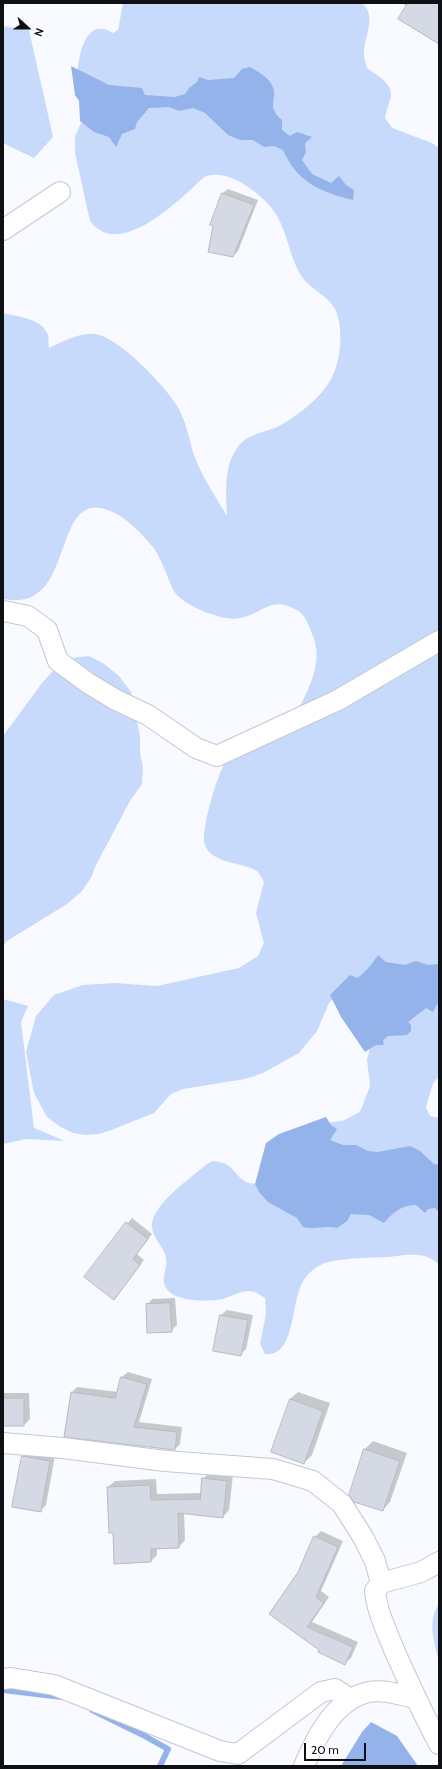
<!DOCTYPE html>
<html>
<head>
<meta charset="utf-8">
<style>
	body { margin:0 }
	#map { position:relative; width:442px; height:1769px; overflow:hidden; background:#f8faff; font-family:Cabin,sans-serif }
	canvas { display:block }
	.frame { position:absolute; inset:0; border:4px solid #0e1013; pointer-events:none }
	.north { position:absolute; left:8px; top:8px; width:40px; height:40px; -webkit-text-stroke:3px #fff; paint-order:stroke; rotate:111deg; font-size:11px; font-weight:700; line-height:16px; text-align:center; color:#0e1013 }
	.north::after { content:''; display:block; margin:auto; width:14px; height:18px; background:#0e1013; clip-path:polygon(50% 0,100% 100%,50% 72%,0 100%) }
	.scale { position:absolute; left:304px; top:1743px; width:62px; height:18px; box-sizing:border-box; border:2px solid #0e1013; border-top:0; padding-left:5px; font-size:12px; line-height:14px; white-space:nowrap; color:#0e1013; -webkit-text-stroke:3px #fff; paint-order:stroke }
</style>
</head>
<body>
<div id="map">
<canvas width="442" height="1769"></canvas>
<div class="frame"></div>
<div class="north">N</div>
<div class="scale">20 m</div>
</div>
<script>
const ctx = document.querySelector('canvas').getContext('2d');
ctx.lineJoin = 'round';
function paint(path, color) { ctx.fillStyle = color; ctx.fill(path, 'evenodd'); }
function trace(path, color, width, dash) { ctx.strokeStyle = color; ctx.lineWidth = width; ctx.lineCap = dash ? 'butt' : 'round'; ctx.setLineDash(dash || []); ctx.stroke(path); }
const green = new Path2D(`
	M 123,3 L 362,3 C 378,17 363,38 364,55 C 364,59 366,64 367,68 C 376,75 392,82 391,96 C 390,103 386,110 385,118 L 392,128 L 432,143 L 439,148 L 439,972 L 347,986 L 329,1003 L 317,1031 L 299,1053 L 263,1073 L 245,1079 L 183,1089 L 171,1094 L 154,1113 L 114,1129 L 99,1134 L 85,1135 L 73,1133 L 59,1126 L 47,1117 L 34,1093 L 26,1052 L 36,1016 L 54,995 L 83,985 L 114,983 L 157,986 L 239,968 L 258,956 L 264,943 L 256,913 L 264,882 C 262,879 260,874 258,872 C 246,862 212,865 205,845 C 200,831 219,766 230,755 C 236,750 243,746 249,742 C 261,733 293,715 301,704 C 306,695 310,685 313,676 C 317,665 318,650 314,639 C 310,629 306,615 297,610 C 270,595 264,613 240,618 C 224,622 188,607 177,595 C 171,589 168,576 164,568 C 161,561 157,551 151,545 C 138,529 114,505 92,508 C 54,514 70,613 3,599 L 3,313 C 18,317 42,318 48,335 C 49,339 48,344 49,348 C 62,342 80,332 95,334 C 119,337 169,389 180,411 C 188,427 190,446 197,463 C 205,481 217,499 227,516 C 226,494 223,462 241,443 C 251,433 267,432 279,426 C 298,416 323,396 332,377 C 341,360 344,327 335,309 C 328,295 311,290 302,277 C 287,254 288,225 268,204 C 254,189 226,168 204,177 C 180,199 120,261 90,221 L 75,153 L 75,136 L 84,117 L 173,103 L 199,105 L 297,146 L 197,96 L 142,105 L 77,75 C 79,55 85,16 113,33 L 118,30 Z
	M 3,26 L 29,30 L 53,137 L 34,158 L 3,143 Z
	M 89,656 L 103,663 L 119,676 L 131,692 L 140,736 L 140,753 L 143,767 L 142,784 L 130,801 L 96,865 L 91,878 L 81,892 L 67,904 L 7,941 L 3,946 L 3,736 L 42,683 L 52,672 L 71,658 Z
	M 439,983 L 439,1077 L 433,1083 L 426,1107 L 430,1116 L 439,1118 L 439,1172 L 326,1146 L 325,1123 L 342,1121 L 360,1112 L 370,1086 L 367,1060 L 372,1039 Z
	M 3,999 L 28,1006 L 21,1022 L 34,1128 L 65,1141 L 26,1139 L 3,1144 Z
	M 213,1161 C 236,1163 231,1174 248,1183 L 405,1199 L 439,1200 L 439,1264 C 433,1259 426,1255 417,1255 C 408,1254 398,1256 389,1257 C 369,1258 346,1257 325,1263 C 318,1265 311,1271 306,1277 C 289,1297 298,1357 265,1354 L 260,1344 L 266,1314 L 265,1298 C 260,1295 256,1291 249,1291 C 240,1291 232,1296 223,1299 C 209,1302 174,1302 166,1288 C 159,1275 172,1267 163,1250 C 159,1242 152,1235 152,1226 C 151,1205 192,1177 207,1164 Z
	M 439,1603 L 439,1662 C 434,1641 427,1623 439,1603 Z`);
const water = new Path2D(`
	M 71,66 L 109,85 L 142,88 L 145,95 L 175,97 L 185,94 L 189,88 L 197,82 L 199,77 L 208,80 L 234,78 L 242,69 L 250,67 C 258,72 267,76 272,85 C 279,99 265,106 282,120 L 282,130 L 290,136 L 297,132 L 312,137 L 305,143 L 306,152 L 302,160 L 312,174 L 331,183 L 339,176 L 346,185 L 354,190 L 353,200 C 320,192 297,182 283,150 L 274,146 L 264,147 L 253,140 L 240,140 L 228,135 L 205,113 L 193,108 L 179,111 L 169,107 L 149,108 L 137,122 L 135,129 L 122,134 L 116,147 L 109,137 L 94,132 L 80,121 L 79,101 L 75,95 Z
	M 378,955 L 386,962 L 405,965 L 416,961 L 428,965 L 439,964 L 439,1001 L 433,1012 L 426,1008 L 408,1022 L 411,1025 L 411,1031 L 407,1035 L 388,1036 L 383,1040 L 384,1045 L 376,1045 L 365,1052 L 341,1017 L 330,995 L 350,975 L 357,978 C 364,974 373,963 378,955 Z
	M 326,1117 L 331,1125 L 337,1129 L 330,1140 L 343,1145 L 356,1145 L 368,1151 L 378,1152 L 410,1146 L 420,1151 L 434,1164 L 439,1165 L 439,1212 L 435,1208 L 428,1209 L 425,1213 L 416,1205 C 403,1204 392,1213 384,1223 L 369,1215 L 351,1214 L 347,1221 L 337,1228 C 324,1225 317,1230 303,1227 L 297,1218 L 268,1202 L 259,1192 L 255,1184 L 266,1143 L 279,1134 Z
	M 371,1722 L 397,1736 L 418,1766 L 341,1766 L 362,1732 Z`);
const shadow = new Path2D(`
	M 401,3 L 439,3 L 439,39 L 407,6 Z
	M 228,189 L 258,200 L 238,251 L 233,256 L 223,193 Z
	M 132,1218 L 152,1234 L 137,1254 L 144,1260 L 118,1294 L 86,1276 Z
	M 175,1298 L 177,1325 L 171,1331 L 147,1305 L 152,1299 Z
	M 227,1310 L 253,1315 L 246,1349 L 240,1355 L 214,1350 L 221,1315 Z
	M 128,1372 L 152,1379 L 139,1422 L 182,1427 L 180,1444 L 175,1449 L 65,1436 L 72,1392 L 77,1387 L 118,1392 L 122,1377 Z
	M 298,1392 L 330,1403 L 312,1455 L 304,1463 L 290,1399 Z
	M 4,1393 L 29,1393 L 30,1419 L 24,1425 L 3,1425 L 3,1395 Z
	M 373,1441 L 407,1453 L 390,1502 L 383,1510 L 350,1495 L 365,1449 Z
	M 28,1451 L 55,1456 L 46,1505 L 40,1511 L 23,1457 Z
	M 210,1472 L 233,1475 L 229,1510 L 223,1517 L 184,1512 L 185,1540 L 179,1547 L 157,1548 L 157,1555 L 151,1561 L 114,1532 L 108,1487 L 115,1481 L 156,1479 L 157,1494 L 202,1493 L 203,1479 Z
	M 321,1531 L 343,1541 L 321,1591 L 329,1597 L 312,1622 L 358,1642 L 351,1658 L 345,1663 L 320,1649 L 270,1614 L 299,1572 L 315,1537 Z`);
const stream = new Path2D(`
	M 3,1690 L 62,1697
	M 92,1710 L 141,1734 L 168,1749 L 160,1766`);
const building = new Path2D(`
	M 408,3 L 439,3 L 439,44 L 398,19 Z
	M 222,193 L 254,205 L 233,257 L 208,252 L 213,226 L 210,225 Z
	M 126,1222 L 148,1239 L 133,1259 L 140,1265 L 114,1300 L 84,1277 Z
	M 170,1303 L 172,1332 L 147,1333 L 146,1304 Z
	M 220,1315 L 248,1320 L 241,1356 L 213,1351 Z
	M 121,1377 L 147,1384 L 134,1427 L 177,1432 L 175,1450 L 64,1437 L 71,1392 L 115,1398 Z
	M 3,1398 L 24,1398 L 24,1426 L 3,1426 Z
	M 290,1399 L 323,1411 L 304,1464 L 271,1452 Z
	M 364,1449 L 400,1461 L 383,1511 L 354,1502 L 349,1495 Z
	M 22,1456 L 50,1461 L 41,1512 L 12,1507 Z
	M 202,1478 L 227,1481 L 223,1518 L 178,1513 L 179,1548 L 151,1549 L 151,1562 L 114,1564 L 113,1533 L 109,1533 L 107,1487 L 150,1485 L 151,1500 L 200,1499 Z
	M 314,1536 L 338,1547 L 316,1597 L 324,1603 L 307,1627 L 353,1647 L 345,1665 L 318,1652 L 319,1650 L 269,1614 L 298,1572 Z`);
const street = new Path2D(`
	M 3,230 L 60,192
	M 3,611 L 28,616 L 47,630 L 58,661 L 88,683 L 116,700 L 148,715 L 196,748 L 217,756 L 338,700 L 439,641
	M 3,1443 L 63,1448 L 165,1461 L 273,1469 L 313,1481 L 342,1504 L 363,1537 L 375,1561 L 381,1583
	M 439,1562 L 421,1572 L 381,1583 L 375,1591 C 377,1612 387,1632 395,1652 C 409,1683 423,1714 439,1744
	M 3,1679 L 11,1678 L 54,1685 L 220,1751 L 238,1754 L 321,1692 L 335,1689 L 350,1699
	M 304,1766 C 316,1737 335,1699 369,1692 C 383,1689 401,1695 415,1698`);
paint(green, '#c7dafc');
paint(water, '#93b3ea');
paint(shadow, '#0003');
trace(stream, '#93b3ea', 6);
paint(building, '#d4d9e3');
trace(building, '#b5bbc4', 1);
trace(street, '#c2c8d1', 22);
trace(street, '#fff', 20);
</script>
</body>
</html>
